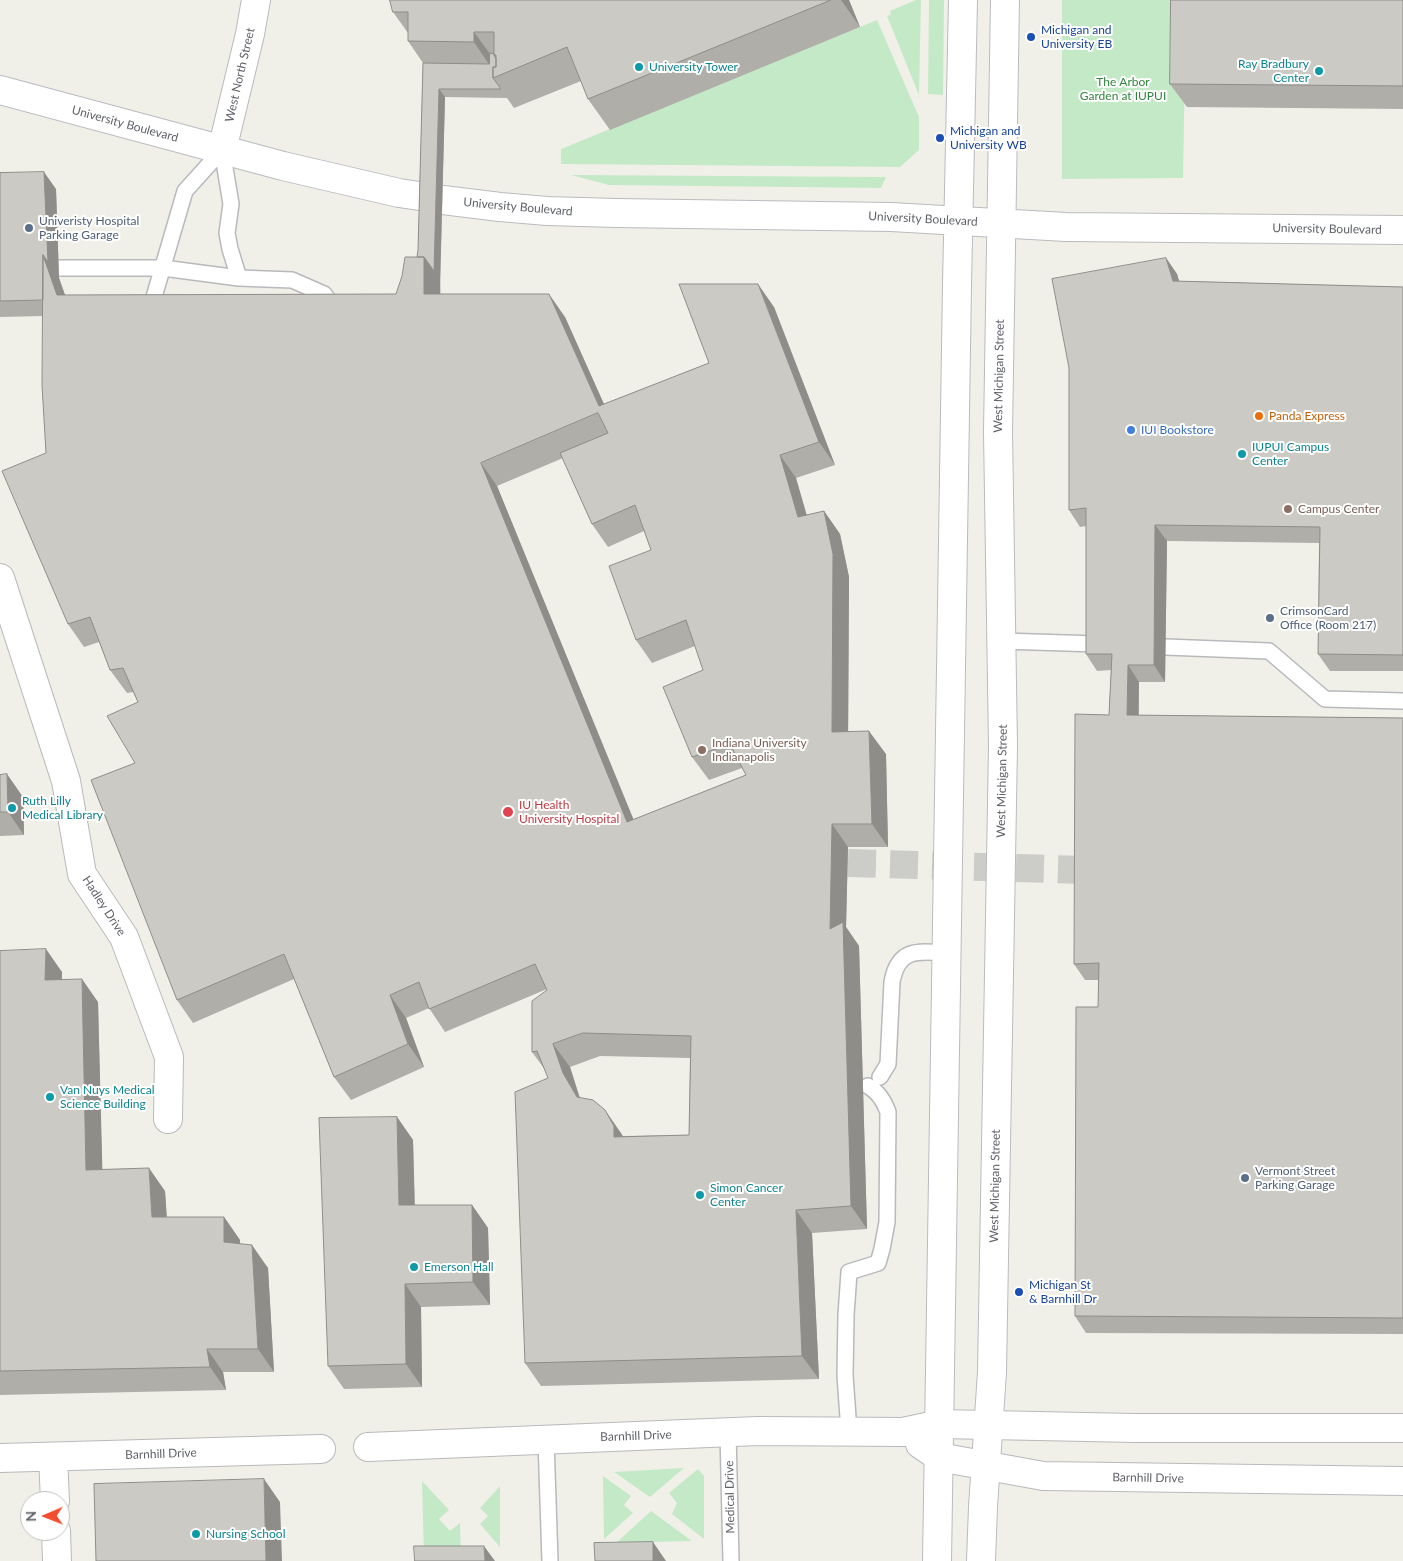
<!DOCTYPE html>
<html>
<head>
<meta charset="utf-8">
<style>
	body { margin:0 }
	#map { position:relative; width:1403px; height:1561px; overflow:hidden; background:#f1f0e8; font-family:Lato,sans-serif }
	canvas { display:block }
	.north { position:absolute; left:20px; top:1491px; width:50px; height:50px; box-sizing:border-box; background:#fff; border:1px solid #bfc0c3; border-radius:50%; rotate:269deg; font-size:14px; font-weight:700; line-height:20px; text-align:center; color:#5f6268 }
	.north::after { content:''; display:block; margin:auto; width:18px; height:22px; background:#f14d2e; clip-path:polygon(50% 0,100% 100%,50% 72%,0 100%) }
</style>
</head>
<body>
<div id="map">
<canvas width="1403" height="1561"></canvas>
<div class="north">N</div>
</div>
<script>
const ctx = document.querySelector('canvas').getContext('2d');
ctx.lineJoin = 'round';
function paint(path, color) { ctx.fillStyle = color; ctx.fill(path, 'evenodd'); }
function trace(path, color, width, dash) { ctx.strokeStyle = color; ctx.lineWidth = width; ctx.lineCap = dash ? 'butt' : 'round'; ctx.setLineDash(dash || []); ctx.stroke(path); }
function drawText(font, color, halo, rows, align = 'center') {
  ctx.font = font + ' Lato,sans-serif'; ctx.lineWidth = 4; ctx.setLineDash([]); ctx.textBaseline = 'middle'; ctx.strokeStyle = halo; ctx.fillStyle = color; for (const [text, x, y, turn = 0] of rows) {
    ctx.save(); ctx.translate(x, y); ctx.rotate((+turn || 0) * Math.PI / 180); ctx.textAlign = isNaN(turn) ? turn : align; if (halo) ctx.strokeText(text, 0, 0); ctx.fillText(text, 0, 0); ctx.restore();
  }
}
const green = new Path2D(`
	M 916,0 L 921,0 L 919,95 L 887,16 L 891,15 L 890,11 Z
	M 929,0 L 944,0 L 943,95 L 928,94 Z
	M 1062,0 L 1186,0 L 1183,178 L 1062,179 Z
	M 877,20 L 919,117 L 919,150 L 900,167 L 561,164 L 561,149 Z
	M 571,175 L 886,177 L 881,188 L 609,185 Z
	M 684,1468 L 650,1497 L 614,1472 Z
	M 698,1469 L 704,1476 L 704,1539 L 672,1514 L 677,1503 L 669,1493 Z
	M 603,1476 L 631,1496 L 624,1505 L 633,1513 L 604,1539 Z
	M 422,1481 L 449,1510 L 439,1519 L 450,1531 L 460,1523 L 461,1558 L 424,1559 Z
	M 500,1486 L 500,1547 L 480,1524 L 488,1516 L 480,1508 Z
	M 651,1511 L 692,1541 L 616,1543 Z`);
const streetTunnel = new Path2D(`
	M 848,863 L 1086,870`);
const lane = new Path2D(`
	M 222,150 L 231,204 L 227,233 L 230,249 L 239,278
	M 59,268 L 163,268 L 239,278 L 292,280 L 324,294 L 335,309
	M 149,314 L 185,191 L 222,150
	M 1002,641 L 1098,644
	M 1166,647 L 1269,651 L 1325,699 L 1403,701
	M 880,1077 L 888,1064 L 892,982 C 898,948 918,951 946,953
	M 728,1432 L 731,1561
	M 849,1432 L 845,1375 L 846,1315 L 849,1272 L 878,1263 L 882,1249 L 887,1222 L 888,1112 C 884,1101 879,1092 868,1086
	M 546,1440 L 550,1561`);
const street = new Path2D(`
	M 222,150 L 250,34 L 256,0
	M 0,578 L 66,781 L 82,874 L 124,937 L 169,1057 L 168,1119
	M 920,1444 L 939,1457 L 1043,1476 L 1403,1481
	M 368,1447 L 758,1431 L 903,1432 L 940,1424 L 1135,1428 L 1403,1428
	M 53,1457 L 55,1501
	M 0,1458 L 321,1449
	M 56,1531 L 57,1561`);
const secondary = new Path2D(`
	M 0,90 L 283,166 L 399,193 L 426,197
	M 443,200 L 500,207 L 547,211 L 616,213 L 891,217 L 1066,227 L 1403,230
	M 937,1561 L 957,285 L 963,0
	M 981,1561 L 983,1507 L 992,1372 L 1003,746 L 998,432 L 1005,0`);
const wall = new Path2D(`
	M 390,0 L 849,0 L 860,27 L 610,130 L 588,99 L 581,81 L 514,108 L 507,98 L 445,97 L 440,294 L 565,317 L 604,404 L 709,363 L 774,307 L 835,465 L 796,478 L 806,515 L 824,511 L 840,534 L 849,577 L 848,731 L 886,754 L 888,847 L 848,847 L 846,927 L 859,946 L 867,1229 L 812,1233 L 819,1379 L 541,1386 L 525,1363 L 548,1078 L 546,1071 L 532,1052 L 547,990 L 547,989 L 445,1032 L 429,1008 L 406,1018 L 424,1067 L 351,1100 L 334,1077 L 294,979 L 193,1023 L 177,1000 L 135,763 L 138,702 L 133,692 L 127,693 L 110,670 L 99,642 L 84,647 L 68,624 L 46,453 L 43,316 L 0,317 L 0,173 L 56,189 L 59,278 L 65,295 L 396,294 L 417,257 L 418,250 L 423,63 L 408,41 L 408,33 L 393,12 ZM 563,458 L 592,524 L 608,547 L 644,531 L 651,550 L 636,640 L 652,663 L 695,646 L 703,670 L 692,757 L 709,780 L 742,768 L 746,775 L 633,820 L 497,486 ZM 600,1056 L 690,1058 L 689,1135 L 623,1136 L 580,1098 L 570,1067 Z
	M 1403,0 L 1403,109 L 1187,107 L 1170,84 Z
	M 1166,258 L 1177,274 L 1179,281 L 1403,287 L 1403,671 L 1330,671 L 1318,654 L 1319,543 L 1167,541 L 1165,682 L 1139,682 L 1139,715 L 1403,718 L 1403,1334 L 1086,1333 L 1075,1316 L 1098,1007 L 1098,980 L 1085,980 L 1074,964 L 1109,715 L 1111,670 L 1097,671 L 1086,654 L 1086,526 L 1080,527 L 1069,510 Z
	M 0,775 L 23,797 L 24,835 L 0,836 Z
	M 0,951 L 62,972 L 62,979 L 98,1002 L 102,1169 L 165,1191 L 167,1217 L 224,1217 L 240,1240 L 240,1243 L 268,1268 L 274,1372 L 223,1372 L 226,1390 L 0,1395 Z
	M 397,1117 L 413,1140 L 415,1205 L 472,1205 L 488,1228 L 490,1305 L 421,1307 L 422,1387 L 344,1389 L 328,1366 Z`);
const shadedWall = new Path2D(`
	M 841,0 L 849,0 L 860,27 Z
	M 474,32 L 496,62 L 495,73 L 474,42 Z
	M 439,89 L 445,97 L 440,280 L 434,271 Z
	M 44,172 L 56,189 L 59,278 L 73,318 L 59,316 L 43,255 Z
	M 424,257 L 440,280 L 441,317 L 424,294 Z
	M 1166,258 L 1177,274 L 1184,298 L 1173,281 Z
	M 758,284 L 774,307 L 835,465 L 819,442 Z
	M 549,294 L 565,317 L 615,429 L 599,406 Z
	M 780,455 L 796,478 L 814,540 L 798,517 Z
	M 481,463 L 497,486 L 644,845 L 627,822 Z
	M 824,511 L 840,534 L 849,577 L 848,755 L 832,732 Z
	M 1155,525 L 1167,541 L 1165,682 L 1154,665 Z
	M 1128,665 L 1139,682 L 1138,731 L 1127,715 Z
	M 869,731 L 886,754 L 888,847 L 872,824 Z
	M 7,774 L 23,797 L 24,835 L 8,812 Z
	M 832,824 L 848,847 L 846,927 L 859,946 L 867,1229 L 851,1206 L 830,929 Z
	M 46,949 L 62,972 L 61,1003 L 45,980 Z
	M 82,979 L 98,1002 L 103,1193 L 86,1170 Z
	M 390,995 L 406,1018 L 424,1067 L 408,1044 Z
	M 553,1044 L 570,1067 L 579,1096 L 593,1120 L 577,1097 L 563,1073 Z
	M 605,1110 L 621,1133 L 630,1149 L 614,1137 Z
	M 397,1117 L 413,1140 L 415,1228 L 399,1205 Z
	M 149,1168 L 165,1191 L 168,1240 L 152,1217 Z
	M 472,1205 L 488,1228 L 490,1305 L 473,1282 Z
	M 796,1210 L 812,1233 L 819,1379 L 802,1356 Z
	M 224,1217 L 240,1240 L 240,1265 L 224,1242 Z
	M 252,1245 L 268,1268 L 274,1372 L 258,1349 Z
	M 405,1284 L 421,1307 L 422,1387 L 406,1364 Z
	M 207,1349 L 223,1372 L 226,1390 L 210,1367 Z
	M 264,1479 L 280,1502 L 282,1561 L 266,1561 Z
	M 653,1542 L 666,1561 L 653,1561 Z
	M 484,1546 L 495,1561 L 485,1561 Z`);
const building = new Path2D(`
	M 390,0 L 831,0 L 588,99 L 567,47 L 493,78 L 493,67 L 496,67 L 496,55 L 494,55 L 494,32 L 474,32 L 474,42 L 408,41 L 408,12 L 393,12 Z
	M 1171,0 L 1403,0 L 1403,86 L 1170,84 Z
	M 490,53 L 494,54 L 494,55 L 496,59 L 496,67 L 493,67 L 493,78 L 501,89 L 439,89 L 434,271 L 424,257 L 417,257 L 418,250 L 423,63 L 489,64 Z
	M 44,172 L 48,262 L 43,255 L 43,300 L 0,301 L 0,173 Z
	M 43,255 L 57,295 L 396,294 L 402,276 L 405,257 L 424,257 L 424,294 L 549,294 L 599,406 L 709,363 L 679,284 L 758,284 L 819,442 L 780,455 L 798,517 L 824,511 L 833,554 L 832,732 L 869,731 L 872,824 L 832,824 L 830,929 L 843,922 L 851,1206 L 796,1210 L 802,1356 L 525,1363 L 515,1092 L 548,1078 L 537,1051 L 532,1052 L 532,1001 L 547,990 L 535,964 L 429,1009 L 419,982 L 390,995 L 408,1044 L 334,1077 L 284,954 L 177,1000 L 91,780 L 135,763 L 107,716 L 138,702 L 123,668 L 110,670 L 90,617 L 68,624 L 2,471 L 46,453 L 42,385 ZM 598,413 L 608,433 L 560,453 L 592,524 L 635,505 L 651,550 L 609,566 L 636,640 L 686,620 L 703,670 L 663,687 L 692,757 L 730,744 L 746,775 L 627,822 L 481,463 ZM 583,1033 L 691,1036 L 689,1135 L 614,1137 L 614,1126 L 605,1110 L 593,1100 L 577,1097 L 563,1073 L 553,1044 Z
	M 1166,258 L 1173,281 L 1403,287 L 1403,655 L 1318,654 L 1320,527 L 1155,525 L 1154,665 L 1128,665 L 1127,715 L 1403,718 L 1403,1318 L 1075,1316 L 1076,1007 L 1098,1007 L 1099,963 L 1074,964 L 1075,714 L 1109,715 L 1112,654 L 1086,654 L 1086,508 L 1069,510 L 1069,368 L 1052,279 Z
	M 7,774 L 8,812 L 0,812 L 0,775 Z
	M 46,949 L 45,980 L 82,979 L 86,1170 L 149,1168 L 152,1217 L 224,1217 L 224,1242 L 252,1245 L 258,1349 L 207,1349 L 210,1367 L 0,1371 L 0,951 Z
	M 397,1117 L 399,1205 L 472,1205 L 473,1282 L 405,1284 L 406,1364 L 328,1366 L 319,1118 Z
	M 264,1479 L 266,1561 L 96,1561 L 94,1484 Z
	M 653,1542 L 653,1561 L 595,1561 L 594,1543 Z
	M 414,1546 L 484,1546 L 485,1561 L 415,1561 Z`);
const markers = [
	[1031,37,5,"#1a4fb4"],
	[639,67,5,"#0f9aa8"],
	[1319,71,5,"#0f9aa8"],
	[940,138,5,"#1a4fb4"],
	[29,228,5,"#5c6f8a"],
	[1259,416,5,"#e8710a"],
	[1131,430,5,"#3f7fe0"],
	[1242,454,5,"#0f9aa8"],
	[1288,509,5,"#8d6e63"],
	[1270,618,5,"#5c6f8a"],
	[702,750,5,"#8d6e63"],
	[12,808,5,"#0f9aa8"],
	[508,812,6,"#e0444e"],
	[50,1097,5,"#0f9aa8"],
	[1245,1178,5,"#5c6f8a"],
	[700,1195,5,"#0f9aa8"],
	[414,1267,5,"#0f9aa8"],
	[1019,1292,5,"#1a4fb4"],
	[196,1534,5,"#0f9aa8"]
];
const transitNames = [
	["Michigan and",1041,30],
	["University EB",1041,44],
	["Michigan and",950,131],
	["University WB",950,145],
	["Michigan St",1029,1285],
	["& Barnhill Dr",1029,1299]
];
const cultureNames = [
	["Ray Bradbury",1309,64,"right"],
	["Center",1309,78,"right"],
	["University Tower",649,67],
	["IUPUI Campus",1252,447],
	["Center",1252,461],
	["Ruth Lilly",22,801],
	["Medical Library",22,815],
	["Van Nuys Medical",60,1090],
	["Science Building",60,1104],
	["Simon Cancer",710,1188],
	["Center",710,1202],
	["Emerson Hall",424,1267],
	["Nursing School",206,1534]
];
const streetNames = [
	["West North Street",240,75,-77],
	["University Boulevard",125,124,15],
	["University Boulevard",518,207,5],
	["University Boulevard",923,219,3],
	["University Boulevard",1327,229,1],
	["West Michigan Street",999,376,-89],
	["West Michigan Street",1002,781,-89],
	["Hadley Drive",104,906,57],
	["West Michigan Street",995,1186,-89],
	["Barnhill Drive",636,1436,-2],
	["Barnhill Drive",161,1454,-2],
	["Barnhill Drive",1148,1478,1],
	["Medical Drive",730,1497,-91]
];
const parkNames = [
	["The Arbor",1123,82],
	["Garden at IUPUI",1123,96]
];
const serviceNames = [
	["Univeristy Hospital",39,221],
	["Parking Garage",39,235],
	["CrimsonCard",1280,611],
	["Office (Room 217)",1280,625],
	["Vermont Street",1255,1171],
	["Parking Garage",1255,1185]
];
const foodNames = [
	["Panda Express",1269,416]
];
const shopNames = [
	["IUI Bookstore",1141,430]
];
const educationNames = [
	["Campus Center",1298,509],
	["Indiana University",712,743],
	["Indianapolis",712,757]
];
const healthNames = [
	["IU Health",519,805],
	["University Hospital",519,819]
];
paint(green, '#c4e9c7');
trace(streetTunnel, '#ccccc8', 28, [28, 14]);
trace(lane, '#b8b9be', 18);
trace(street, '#b8b9be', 30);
trace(secondary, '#b9bbc1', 30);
trace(lane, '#fff', 15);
trace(street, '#fff', 28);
trace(secondary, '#fff', 28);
paint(wall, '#afaea9');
paint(shadedWall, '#8f8d8a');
paint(building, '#cccac5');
trace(building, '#8f8d8a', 1);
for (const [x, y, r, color] of markers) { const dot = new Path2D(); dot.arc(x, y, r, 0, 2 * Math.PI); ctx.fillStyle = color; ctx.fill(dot); trace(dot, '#fff', 2); }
drawText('12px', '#164399', '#fff', transitNames, 'left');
drawText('12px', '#0d838f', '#fff', cultureNames, 'left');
drawText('12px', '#5f6268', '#fff', streetNames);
drawText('12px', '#31843c', '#fff', parkNames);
drawText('12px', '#4e5e75', '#fff', serviceNames, 'left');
drawText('12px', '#c56008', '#fff', foodNames, 'left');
drawText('12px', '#366cbe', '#fff', shopNames, 'left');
drawText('12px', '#785e54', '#fff', educationNames, 'left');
drawText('12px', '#be3a42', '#fff', healthNames, 'left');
</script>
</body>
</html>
